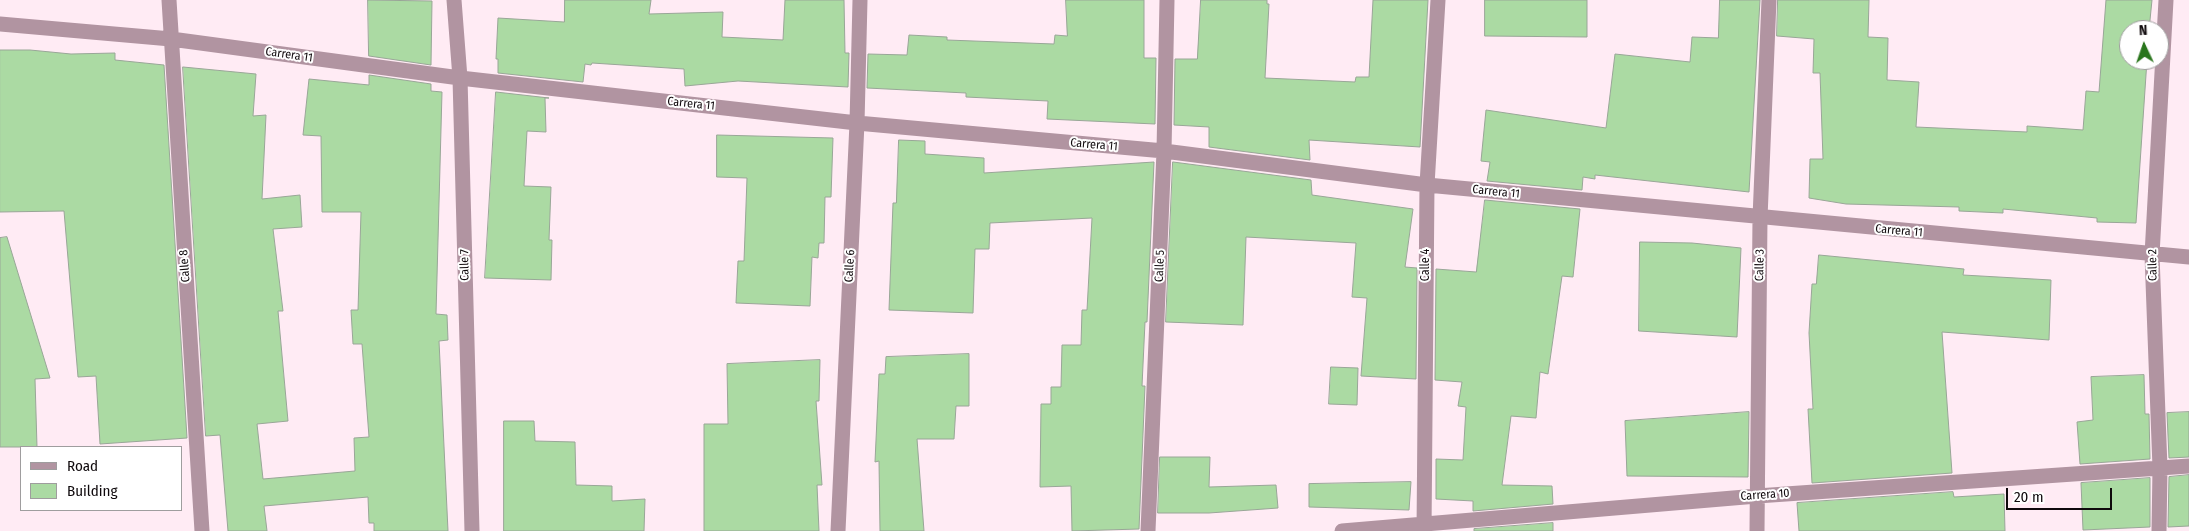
<!DOCTYPE html>
<html>
<head>
<meta charset="utf-8">
<style>
	body { margin:0 }
	#map { position:relative; width:2189px; height:531px; overflow:hidden; background:#ffebf4; font-family:"Fira Sans Condensed",sans-serif }
	canvas { display:block }
	.legend { position:absolute; left:20px; top:446px; width:162px; height:65px; box-sizing:border-box; background:#fff; border:1px solid #9f9d9e; margin:0; padding:6px 9px; list-style:none; font-size:15px; color:#0f090c }
	.legend li { display:flex; align-items:center; gap:10px; height:25px }
	.legend b { width:25px; border:1px solid #9f9d9e }
	.north { position:absolute; left:2119px; top:20px; width:50px; height:50px; box-sizing:border-box; background:#fff; border:1px solid #9f9d9e; border-radius:50%; rotate:357deg; font-size:14px; font-weight:700; line-height:20px; text-align:center; color:#0f090c }
	.north::after { content:''; display:block; margin:auto; width:18px; height:22px; background:#29751c; clip-path:polygon(50% 0,100% 100%,50% 72%,0 100%) }
	.scale { position:absolute; left:2006px; top:488px; width:106px; height:22px; box-sizing:border-box; border:2px solid #0f090c; border-top:0; padding-left:6px; font-size:15px; line-height:18px; white-space:nowrap; color:#0f090c; -webkit-text-stroke:4px #fff; paint-order:stroke }
</style>
</head>
<body>
<div id="map">
<canvas width="2189" height="531"></canvas>
<ul class="legend">
<li><b style="height:6px;background:#b194a1"></b>Road</li>
<li><b style="height:14px;background:#abdaa3"></b>Building</li>
</ul>
<div class="north">N</div>
<div class="scale">20 m</div>
</div>
<script>
const ctx = document.querySelector('canvas').getContext('2d');
ctx.lineJoin = 'round';
function paint(path, color) { ctx.fillStyle = color; ctx.fill(path, 'evenodd'); }
function trace(path, color, width, dash) { ctx.strokeStyle = color; ctx.lineWidth = width; ctx.lineCap = dash ? 'butt' : 'round'; ctx.setLineDash(dash || []); ctx.stroke(path); }
function drawText(font, color, halo, rows, align = 'center') {
  ctx.font = font + ' "Fira Sans Condensed",sans-serif'; ctx.lineWidth = 4; ctx.setLineDash([]); ctx.textBaseline = 'middle'; ctx.strokeStyle = halo; ctx.fillStyle = color; for (const [text, x, y, turn = 0] of rows) {
    ctx.save(); ctx.translate(x, y); ctx.rotate((+turn || 0) * Math.PI / 180); ctx.textAlign = isNaN(turn) ? turn : align; if (halo) ctx.strokeText(text, 0, 0); ctx.fillText(text, 0, 0); ctx.restore();
  }
}
const building = new Path2D(`
	M 368,0 L 432,1 L 431,65 L 369,56 Z
	M 565,0 L 651,0 L 649,14 L 723,12 L 722,37 L 783,40 L 785,0 L 844,0 L 845,53 L 849,53 L 848,87 L 738,81 L 685,86 L 684,69 L 592,63 L 591,65 L 585,64 L 583,82 L 498,73 L 498,59 L 496,59 L 498,18 L 564,22 Z
	M 1066,0 L 1144,0 L 1144,58 L 1156,58 L 1155,124 L 1047,119 L 1048,101 L 966,97 L 966,93 L 867,88 L 868,54 L 907,55 L 909,35 L 947,37 L 947,40 L 1054,44 L 1055,35 L 1067,36 Z
	M 1201,0 L 1267,0 L 1267,4 L 1269,4 L 1265,78 L 1355,82 L 1356,77 L 1369,77 L 1373,0 L 1428,0 L 1420,147 L 1309,140 L 1310,160 L 1209,147 L 1209,127 L 1174,125 L 1175,59 L 1197,59 Z
	M 1485,0 L 1587,0 L 1587,37 L 1485,36 Z
	M 1720,0 L 1760,0 L 1749,192 L 1595,175 L 1595,179 L 1583,177 L 1582,190 L 1487,181 L 1490,162 L 1481,161 L 1486,110 L 1606,128 L 1615,54 L 1690,62 L 1692,37 L 1718,38 Z
	M 1778,0 L 1869,0 L 1868,37 L 1888,38 L 1887,80 L 1919,82 L 1916,127 L 2027,132 L 2027,126 L 2083,130 L 2086,91 L 2099,92 L 2106,0 L 2152,0 L 2149,30 L 2129,30 L 2129,60 L 2147,60 L 2136,223 L 2097,222 L 2097,218 L 2003,209 L 2003,213 L 1959,211 L 1959,207 L 1846,204 L 1809,198 L 1810,159 L 1823,159 L 1820,73 L 1813,73 L 1814,39 L 1777,36 Z
	M 0,50 L 30,50 L 71,54 L 115,53 L 115,60 L 164,65 L 187,438 L 100,444 L 96,376 L 78,377 L 64,211 L 0,212 Z
	M 183,67 L 256,74 L 253,116 L 266,115 L 262,199 L 300,195 L 302,227 L 273,229 L 283,311 L 278,311 L 288,421 L 257,424 L 263,479 L 355,471 L 354,438 L 369,437 L 362,344 L 353,344 L 351,310 L 358,310 L 361,212 L 322,212 L 321,136 L 303,135 L 309,79 L 369,85 L 369,75 L 431,84 L 431,91 L 442,92 L 436,314 L 447,315 L 448,340 L 439,341 L 448,531 L 374,531 L 374,523 L 369,523 L 368,497 L 264,506 L 267,531 L 228,531 L 220,435 L 206,436 Z
	M 496,92 L 549,98 L 545,98 L 546,132 L 527,131 L 524,186 L 551,187 L 549,240 L 552,240 L 551,280 L 485,278 Z
	M 717,135 L 833,138 L 831,197 L 825,197 L 824,243 L 819,243 L 818,258 L 812,257 L 810,306 L 736,303 L 738,261 L 744,261 L 747,178 L 717,177 Z
	M 899,140 L 925,141 L 925,154 L 984,158 L 984,173 L 1154,162 L 1147,322 L 1145,322 L 1142,386 L 1145,386 L 1139,529 L 1072,531 L 1071,486 L 1040,487 L 1041,404 L 1051,404 L 1051,387 L 1061,387 L 1062,345 L 1081,345 L 1082,310 L 1087,310 L 1092,218 L 990,223 L 989,249 L 975,249 L 973,313 L 889,310 L 893,203 L 896,203 Z
	M 1173,162 L 1311,180 L 1312,195 L 1413,209 L 1405,267 L 1417,268 L 1416,379 L 1361,376 L 1367,298 L 1352,297 L 1356,243 L 1246,237 L 1243,325 L 1166,322 Z
	M 1485,200 L 1580,209 L 1573,277 L 1562,276 L 1548,374 L 1540,372 L 1536,418 L 1511,416 L 1502,485 L 1552,486 L 1553,504 L 1473,511 L 1473,501 L 1436,499 L 1436,459 L 1463,460 L 1466,407 L 1458,406 L 1462,382 L 1435,380 L 1436,269 L 1476,272 Z
	M 7,237 L 50,378 L 35,379 L 37,447 L 0,447 L 0,238 Z
	M 1640,242 L 1692,243 L 1741,248 L 1737,337 L 1639,331 Z
	M 1819,255 L 1964,269 L 1963,275 L 2051,280 L 2049,340 L 1942,332 L 1952,473 L 1812,483 L 1808,409 L 1813,409 L 1809,333 L 1812,284 L 1816,284 Z
	M 969,354 L 969,406 L 956,406 L 954,439 L 917,439 L 924,531 L 880,531 L 879,461 L 875,462 L 879,374 L 885,374 L 886,357 Z
	M 820,360 L 819,401 L 816,401 L 822,485 L 817,485 L 819,531 L 704,531 L 704,424 L 728,424 L 727,364 Z
	M 1331,367 L 1358,368 L 1357,405 L 1329,404 Z
	M 2144,375 L 2145,414 L 2149,414 L 2150,459 L 2080,464 L 2077,422 L 2093,420 L 2091,377 Z
	M 1749,412 L 1748,477 L 1627,476 L 1625,421 Z
	M 2189,412 L 2189,457 L 2169,458 L 2167,413 Z
	M 504,421 L 534,421 L 535,441 L 575,442 L 576,485 L 612,486 L 612,501 L 645,499 L 644,531 L 504,531 Z
	M 1160,457 L 1210,457 L 1209,487 L 1276,485 L 1278,508 L 1209,513 L 1158,513 Z
	M 2189,475 L 2189,526 L 2168,527 L 2169,477 Z
	M 2150,478 L 2150,527 L 2083,530 L 2081,483 Z
	M 1411,482 L 1409,510 L 1309,507 L 1309,484 Z
	M 1953,492 L 1954,497 L 2004,494 L 2005,531 L 1799,531 L 1797,503 Z
	M 1553,523 L 1553,531 L 1474,531 L 1474,529 Z`);
const minor = new Path2D(`
	M 169,0 L 202,531
	M 454,0 L 460,78 L 472,531
	M 0,24 L 171,39 L 460,78 L 857,123 L 1164,151 L 1427,185 L 2189,257
	M 838,531 L 857,123 L 860,0
	M 1148,531 L 1164,151 L 1167,0
	M 1342,531 L 1757,496 L 2189,466
	M 1424,531 L 1427,185 L 1438,0
	M 1757,531 L 1760,218 L 1769,0
	M 2159,531 L 2160,468 L 2152,255 L 2166,0`);
const streetNames = [
	["Carrera 11",289,55,8],
	["Carrera 11",691,104,6],
	["Carrera 11",1094,145,5],
	["Carrera 11",1496,192,6],
	["Carrera 11",1899,231,5],
	["Calle 7",465,265,-91],
	["Calle 4",1426,265,-90],
	["Calle 3",1760,265,-89],
	["Calle 2",2153,265,-91],
	["Calle 8",185,266,-94],
	["Calle 6",850,266,-87],
	["Calle 5",1160,266,-88],
	["Carrera 10",1765,495,-4]
];
paint(building, '#abdaa3');
trace(building, '#99a697', 1);
trace(minor, '#b194a1', 15);
drawText('12px', '#0f090c', '#fff', streetNames);
</script>
</body>
</html>
